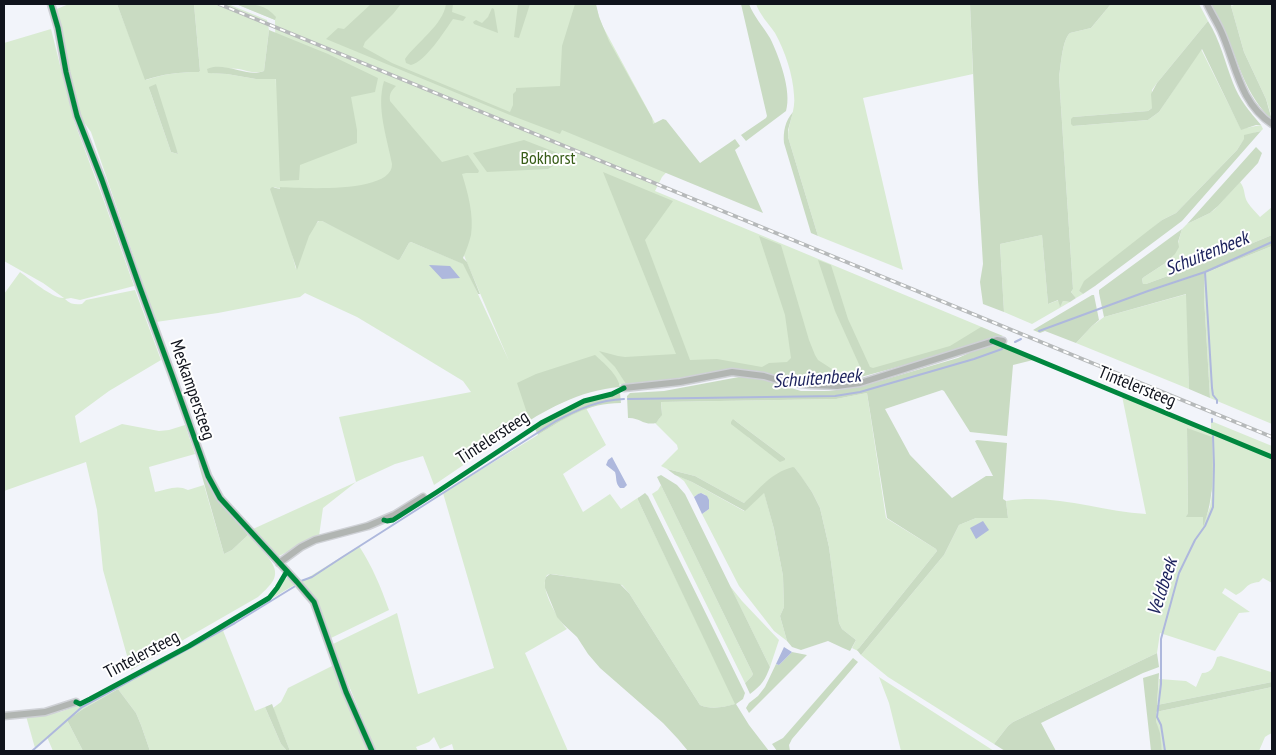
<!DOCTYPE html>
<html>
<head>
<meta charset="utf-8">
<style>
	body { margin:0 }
	#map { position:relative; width:1276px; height:755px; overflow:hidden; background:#f2f4fa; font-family:"PT Sans Narrow",sans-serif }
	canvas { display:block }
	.frame { position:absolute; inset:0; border:5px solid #10131c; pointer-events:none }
</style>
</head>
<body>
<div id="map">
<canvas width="1276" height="755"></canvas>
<div class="frame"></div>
</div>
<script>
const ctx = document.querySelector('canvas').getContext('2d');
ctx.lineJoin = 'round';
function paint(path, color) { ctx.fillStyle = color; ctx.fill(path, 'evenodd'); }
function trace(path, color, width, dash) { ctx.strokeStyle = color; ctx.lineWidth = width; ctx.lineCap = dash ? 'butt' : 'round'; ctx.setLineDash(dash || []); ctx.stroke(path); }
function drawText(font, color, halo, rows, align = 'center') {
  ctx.font = font + ' "PT Sans Narrow",sans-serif'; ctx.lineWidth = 4; ctx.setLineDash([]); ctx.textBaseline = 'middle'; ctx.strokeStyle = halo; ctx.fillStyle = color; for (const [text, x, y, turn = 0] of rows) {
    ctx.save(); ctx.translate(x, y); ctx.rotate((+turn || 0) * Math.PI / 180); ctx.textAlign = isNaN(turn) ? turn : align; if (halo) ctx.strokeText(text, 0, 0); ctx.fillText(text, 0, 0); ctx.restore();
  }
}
const green = new Path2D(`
	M 69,4 L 117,4 L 146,80 C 163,74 180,72 199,72 L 200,71 L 194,4 L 228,4 L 267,20 L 269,30 L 264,71 C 256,74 247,71 239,69 C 231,68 222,68 214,67 L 211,73 L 227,74 L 256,79 L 276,79 L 276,90 L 275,20 L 236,4 L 595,4 L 602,25 L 676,162 L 662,177 L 655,191 L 989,330 L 990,338 L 845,380 L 739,367 L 641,384 L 600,385 L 507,428 L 512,432 L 434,485 L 423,456 L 395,464 L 356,482 L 323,508 L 319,536 L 279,556 L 253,529 L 356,482 L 339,417 L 471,392 L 463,381 L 397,341 L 357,317 L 305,293 L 300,297 L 218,313 L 156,322 L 91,132 L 83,121 L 76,102 L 54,10 ZM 149,88 L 178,154 L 171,152 ZM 434,170 L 465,258 L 509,361 L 464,264 L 411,242 L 409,243 L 400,259 L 320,220 C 306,231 303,254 296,269 L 274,187 L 317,200 Z
	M 756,4 L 970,4 L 973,74 L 863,98 L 903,270 L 818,236 L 788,137 C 788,123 796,110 794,95 C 793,75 785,51 775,33 C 768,23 760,15 756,4 Z
	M 1111,4 L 1199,4 L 1208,21 L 1203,27 L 1157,83 L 1152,90 L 1152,108 L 1148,111 L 1073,117 L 1073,126 L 1148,120 L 1159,112 L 1201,49 L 1241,129 L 1261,125 L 1263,129 L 1261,131 C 1249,133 1243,140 1237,150 L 1176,213 L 1162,220 L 1079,291 L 1083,294 L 1076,298 L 1071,292 L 1073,289 L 1059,77 C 1061,66 1062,40 1070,33 L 1091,28 Z
	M 1237,4 L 1272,4 L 1272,118 L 1266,99 L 1244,52 L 1231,6 Z
	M 51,29 L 74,121 L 105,204 L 134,286 L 80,300 L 71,298 L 65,299 C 70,304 75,305 82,304 L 86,300 L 135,290 L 161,360 L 109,391 L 75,416 L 80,443 L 122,424 L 159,431 L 169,430 L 185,425 L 195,454 L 149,467 L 155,492 C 166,490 177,484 188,490 L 204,485 L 224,554 L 232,550 L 248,535 C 255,542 261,549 267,556 C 283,575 273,583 258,597 L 131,670 L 103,570 L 97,510 L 86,462 L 4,491 L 4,294 L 20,272 C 30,279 53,299 64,298 L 43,283 L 4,261 L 4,43 Z
	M 1240,182 C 1246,190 1243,195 1248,203 C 1251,208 1256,212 1260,217 L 1272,207 L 1272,235 L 1222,256 L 1146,284 L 1143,284 L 1142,279 L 1144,277 L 1164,264 L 1178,243 L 1182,229 L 1187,224 L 1210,213 L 1215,209 Z
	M 1042,235 L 1048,304 L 1059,300 L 1060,306 L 1063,301 L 1070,302 L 1032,324 L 1004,312 L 1000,244 Z
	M 1272,246 L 1272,424 L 1210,398 L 1204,297 L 1205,273 Z
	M 1187,294 L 1189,389 L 1076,343 L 1092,326 L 1104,317 Z
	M 867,393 L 886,518 L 936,549 L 937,551 L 859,648 L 858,651 L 852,648 L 856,640 L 842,629 L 839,623 L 829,547 L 820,508 L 812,492 L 795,468 L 744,503 L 695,476 L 667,469 L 661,466 L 678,449 L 677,445 L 655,423 C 663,417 662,411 661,402 L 836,399 ZM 733,419 L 785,458 L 785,460 L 749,438 Z
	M 1122,396 L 1211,433 L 1211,421 L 1272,446 L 1272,583 L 1263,578 L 1259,582 C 1245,583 1247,590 1236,595 L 1225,588 L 1222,593 L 1250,612 L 1239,613 L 1215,651 L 1160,633 L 1157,653 L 1013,722 L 1008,726 L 994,744 L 888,677 L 861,655 L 944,555 L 959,525 L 976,518 L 1008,518 L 1006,501 C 1053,493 1099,511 1146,514 ZM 1187,428 L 1212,493 L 1210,507 L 1203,525 L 1203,517 L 1187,516 L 1188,513 Z
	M 586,408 L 606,445 L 563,474 L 583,512 L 610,494 L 621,509 L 639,497 L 638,500 L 736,704 C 725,707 711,710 700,705 L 629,593 L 622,585 L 552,574 C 550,574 547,574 546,577 C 540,590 559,621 567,629 L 525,653 L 568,751 L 454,751 L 452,744 L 440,749 L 434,737 L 429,742 L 416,747 L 418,751 L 376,751 L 342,669 L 333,644 L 397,613 L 418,694 L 494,668 L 443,493 L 564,419 Z
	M 676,475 L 692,482 L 744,511 L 764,492 L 774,529 L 783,576 L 784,607 L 780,616 L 787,641 L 774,631 L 739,586 L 702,514 L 709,509 C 710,498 704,488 694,497 L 684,481 Z
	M 661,485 L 753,674 L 752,676 L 745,683 L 653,496 L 652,494 L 658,490 Z
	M 359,546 C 373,568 380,585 389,610 L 331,638 L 316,601 L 301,582 Z
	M 287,578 L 289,578 L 296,584 L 261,605 L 274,595 L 282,581 Z
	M 730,586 L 742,601 L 779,640 L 770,667 Z
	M 222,628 L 255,711 L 265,707 L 281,744 L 287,751 L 150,751 L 141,725 L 136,713 L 118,689 L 83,709 L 67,720 L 83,751 L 53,751 L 47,737 L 35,748 L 26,716 L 60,712 L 82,704 L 127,682 Z
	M 1221,656 L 1271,672 L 1272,682 L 1157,705 L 1159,679 L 1186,681 L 1196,687 L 1202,673 C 1212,673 1214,666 1217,657 Z
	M 334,665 L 370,751 L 290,751 L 273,708 L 281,702 L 288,688 Z
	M 879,677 L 994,751 L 901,751 L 889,703 Z
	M 1272,687 L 1272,733 L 1268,735 L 1265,737 L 1259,751 L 1162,751 L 1156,721 L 1156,712 Z`);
const forest = new Path2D(`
	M 117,4 L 194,4 L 200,71 L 199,72 C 180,72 163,74 145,80 Z
	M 236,4 C 252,4 264,3 276,17 L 275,20 Z
	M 371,4 L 401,4 L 393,14 L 365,42 L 363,47 L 392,63 L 510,112 L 513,105 L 513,94 L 516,91 L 516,88 L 560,86 L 562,46 L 575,4 L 596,4 L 599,17 L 609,41 L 652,118 L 653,124 L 663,119 L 666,120 L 700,163 L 735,139 L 740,146 L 735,150 L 763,213 L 562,130 L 560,134 L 510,115 L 326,39 L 338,28 L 344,29 Z
	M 446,4 L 453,4 L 452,12 L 466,17 L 463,21 L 453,19 C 444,32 426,61 411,65 L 406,63 L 405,59 C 417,42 443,25 446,4 Z
	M 518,4 L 530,4 L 519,38 L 514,37 Z
	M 741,4 L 749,4 C 754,17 763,26 770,38 C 779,56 792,91 786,111 L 746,141 L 741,135 L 766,118 L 767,116 Z
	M 970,4 L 1111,4 L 1091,28 L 1070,33 C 1062,40 1061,66 1059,77 L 1073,289 L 1071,292 L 1076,298 L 1070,302 L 1063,301 L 1060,307 L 1058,300 L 1048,304 L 1042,235 L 1000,244 L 1004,312 L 983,304 L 980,282 L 983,264 L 978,182 Z
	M 1210,4 L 1232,4 L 1231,6 L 1244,52 L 1266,99 L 1272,120 C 1246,96 1238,62 1225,31 C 1221,22 1215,13 1210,4 Z
	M 492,8 L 494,9 L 498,33 L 474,24 L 473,22 L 476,20 L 482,23 L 488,17 Z
	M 1208,21 C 1220,40 1225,62 1233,83 C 1239,99 1250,112 1261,125 L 1256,125 L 1241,130 L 1202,49 L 1159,112 L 1148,120 L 1073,126 L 1071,124 L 1071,119 L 1073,117 L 1148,111 L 1152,108 L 1151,94 L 1157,83 L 1203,27 Z
	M 269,30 L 328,54 L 378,78 L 375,92 L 351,97 L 357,130 L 357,143 L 300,165 L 299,180 L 280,181 L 276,79 L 256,79 L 227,74 L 208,73 L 207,69 C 225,61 247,78 264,71 Z
	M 384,81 L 396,86 C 391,91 389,94 390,101 L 442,162 L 468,155 L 479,171 L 478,173 L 466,173 L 462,174 C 468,193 474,215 471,235 C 469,243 466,251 463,258 L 467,262 L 480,294 L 478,294 L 463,264 L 411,242 L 409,243 L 400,259 L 398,260 L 322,221 L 318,221 L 309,236 L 297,270 L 270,189 L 272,187 L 280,189 L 280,187 C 300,188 393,194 392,164 C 387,137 376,108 384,81 Z
	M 156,84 L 178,154 L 171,152 L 149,88 L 149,87 Z
	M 793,112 L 788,130 L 788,137 L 818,236 L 811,233 L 784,143 C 783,132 785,121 793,112 Z
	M 1261,131 L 1182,221 L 1095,286 L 1083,294 L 1079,291 L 1084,281 L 1153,227 L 1162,220 L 1176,213 L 1237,150 L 1244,139 L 1244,135 Z
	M 524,140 L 568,157 L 548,169 L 487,172 L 473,153 Z
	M 1256,147 L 1262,153 L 1258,163 L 1218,206 L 1210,213 L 1187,224 Z
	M 603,172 L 673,201 L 645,240 L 690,360 L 717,359 L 762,367 L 769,363 L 787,362 L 791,358 L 785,315 L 759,236 L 781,245 L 809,340 L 815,355 L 818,360 L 838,373 L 853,373 L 862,371 L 835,311 L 818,260 L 831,265 L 848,319 L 870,367 L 873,368 L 950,346 L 981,327 L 1003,336 L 968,348 L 846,381 L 829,383 L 802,378 L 801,381 L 783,378 L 758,371 L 737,371 L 674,381 L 628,387 L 615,367 L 599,351 L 618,356 L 625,357 L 676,354 Z
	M 1182,229 L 1178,242 L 1179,247 L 1175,254 L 1164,264 L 1144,277 L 1142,279 L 1143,284 L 1146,284 L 1222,256 L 1272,235 L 1272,246 L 1205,273 L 1204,297 L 1210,398 L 1189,389 L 1186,294 L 1104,317 L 1099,293 L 1099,290 Z
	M 1092,295 L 1094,295 L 1099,320 L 1092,326 L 1076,343 L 1045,331 L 1040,333 L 1033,330 Z
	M 992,343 L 1033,360 L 1013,365 L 1007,436 L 970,432 L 944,391 L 942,390 L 885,409 L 910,455 L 952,498 L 986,476 L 993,476 L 975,441 L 977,440 L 1007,443 L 1003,499 L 1006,501 L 1008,518 L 976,518 L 959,525 L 944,555 L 861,655 L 857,650 L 859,648 L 937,551 L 936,549 L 887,518 L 867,393 L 836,399 L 661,402 L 662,415 L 656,423 C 644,426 639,417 628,418 L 627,396 L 630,393 L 664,391 L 739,377 L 754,377 L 801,391 L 829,391 L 859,387 L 958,358 L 980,348 Z
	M 595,355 C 604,363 618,375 620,387 C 580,390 544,410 512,432 L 507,428 L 494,430 C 504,421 515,419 528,416 L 517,383 L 536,374 Z
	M 614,393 L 620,393 L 621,403 C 587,403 566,418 538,435 L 534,427 C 562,411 582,399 614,393 Z
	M 733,419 L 785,458 L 785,460 L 780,462 L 731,424 L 731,422 Z
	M 1187,428 L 1212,437 C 1213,468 1215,497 1203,527 L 1203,517 L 1186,517 L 1188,513 Z
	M 198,462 L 214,494 L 248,535 L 232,550 L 224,554 Z
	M 793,467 L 795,468 L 801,476 L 812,492 L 820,508 L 829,547 L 839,623 L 842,629 L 856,640 L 850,651 L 843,648 L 828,641 L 801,650 L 792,647 L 787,641 L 780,616 L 784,607 L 783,576 L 774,529 L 764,493 L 745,511 L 692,482 L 675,475 L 667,469 L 695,476 L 744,503 C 760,489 770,473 793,467 Z
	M 661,475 L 677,485 L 685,494 L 770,667 C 765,680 762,685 750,694 L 745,683 L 752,676 L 753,674 L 657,477 Z
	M 645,493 L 648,496 L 745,693 L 743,699 L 736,704 L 749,725 L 769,751 L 688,751 L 678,739 L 663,723 L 600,668 L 588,654 L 577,637 L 563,624 L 557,617 L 545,588 L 545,580 L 546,577 L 550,574 L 620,584 L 629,593 L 700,705 C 711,710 725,707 735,704 L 638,500 L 638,498 Z
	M 792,652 L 807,655 L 749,713 L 746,708 L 749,703 L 758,696 L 765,687 L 776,664 L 779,665 Z
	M 1157,653 L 1159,667 L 1143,673 L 1041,723 L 1056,751 L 1005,751 L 994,744 L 1008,726 L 1013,722 Z
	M 853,658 L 858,662 L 792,739 L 789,745 L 790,751 L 777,751 L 772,744 L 783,738 Z
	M 1159,673 L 1157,705 L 1272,682 L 1272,687 L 1156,712 L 1156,721 L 1160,733 L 1162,751 L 1151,751 L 1143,678 Z
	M 118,689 L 136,713 L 141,725 L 150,751 L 83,751 L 67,720 L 83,709 Z
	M 272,704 L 290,751 L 287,751 L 281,744 L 265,707 Z`);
const water = new Path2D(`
	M 429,265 L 450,266 L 460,278 L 442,279 Z
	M 612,457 L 627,485 L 624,488 L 620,488 C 615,483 617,478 615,472 L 606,465 L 608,460 Z
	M 701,493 L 707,496 L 709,500 L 709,509 L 702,514 L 694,497 L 698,494 Z
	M 983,521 L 989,530 L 976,539 L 970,528 Z
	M 784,647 L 792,652 L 779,665 L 776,664 Z`);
const stream = new Path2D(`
	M 1205,272 L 1212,388 L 1213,395 L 1217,400 L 1217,403
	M 1039,331 L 1148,291 L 1205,272 L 1272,242
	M 1015,342 L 1021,339
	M 628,399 L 835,396 L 860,392 L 974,359 L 1002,349
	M 1212,419 L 1212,422
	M 301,581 L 312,577 L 341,558 L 556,421 C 579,409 598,400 624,399
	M 32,751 L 82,707 L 235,623 L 297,585
	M 1165,751 L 1161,725 L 1157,717 L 1161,684 L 1161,639 L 1179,573 L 1195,540 L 1205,526 L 1213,507 L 1214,465 L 1213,436`);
const minor = new Path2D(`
	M 51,4 L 58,28 L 66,72 L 77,116 L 102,180 L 139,285 L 172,375 L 208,476 L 220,498 L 297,582 L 314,602 L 346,692 L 372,751
	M 1207,4 C 1211,13 1217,22 1221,31 C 1236,64 1239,102 1272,124
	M 624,388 L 680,382 L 732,372 L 764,376 L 784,382 L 811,385 L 837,386 L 860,383 L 997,340 L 1003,341
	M 279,563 L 301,547 L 315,540 L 368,526 L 394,515 L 423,497
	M 4,716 L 45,712 L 76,702`);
const rail = new Path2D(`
	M 219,4 L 1272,437`);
const cycleway = new Path2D(`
	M 51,4 L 58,28 L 66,72 L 77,116 L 102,180 L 139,285 L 172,375 L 208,476 L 220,498 L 297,582 L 314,602 L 346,692 L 372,751
	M 992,341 L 1272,457
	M 384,520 L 387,521 L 393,520 L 437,492 L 541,423 L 584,401 L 612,394 L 624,388
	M 76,702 L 80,704 L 90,699 L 189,646 L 269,598 L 277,588 L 287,571`);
const parkNames = [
	["Bokhorst",548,159]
];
const streetNames = [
	["Tintelersteeg",1137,387,22],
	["Meskampersteeg",192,390,71],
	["Tintelersteeg",493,438,-33],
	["Tintelersteeg",142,655,-28]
];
const waterNames = [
	["Schuitenbeek",1207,254,-22],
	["Schuitenbeek",817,379,-4],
	["Veldbeek",1163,587,-72]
];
paint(green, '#d9ebd2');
paint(forest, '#c9dbc2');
paint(water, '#aeb8dd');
trace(stream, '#aeb8dd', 2);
trace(minor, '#cfd1d6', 9);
trace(minor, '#b1b5b2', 6);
trace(rail, '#b6b9ba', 4);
trace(rail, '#fff', 2, [5.5]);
trace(cycleway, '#00873e', 5);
drawText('18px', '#375c17', '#fff', parkNames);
drawText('18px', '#10131c', '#fff', streetNames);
drawText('italic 19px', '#1b215c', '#fff', waterNames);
</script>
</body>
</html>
